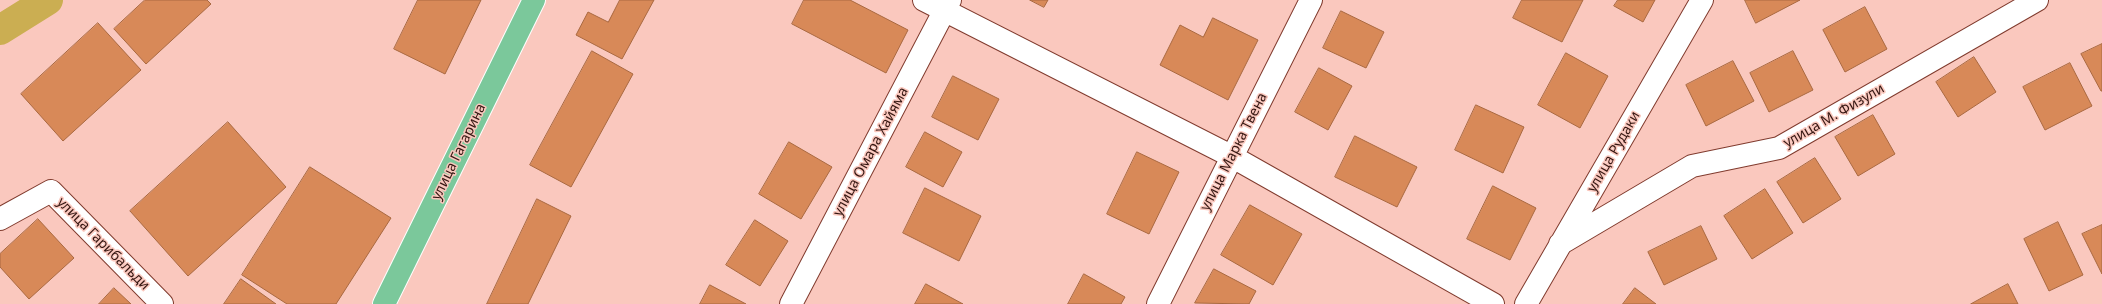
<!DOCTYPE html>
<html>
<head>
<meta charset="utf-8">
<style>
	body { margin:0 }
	canvas { display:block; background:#fac8be }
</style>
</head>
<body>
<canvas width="2102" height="304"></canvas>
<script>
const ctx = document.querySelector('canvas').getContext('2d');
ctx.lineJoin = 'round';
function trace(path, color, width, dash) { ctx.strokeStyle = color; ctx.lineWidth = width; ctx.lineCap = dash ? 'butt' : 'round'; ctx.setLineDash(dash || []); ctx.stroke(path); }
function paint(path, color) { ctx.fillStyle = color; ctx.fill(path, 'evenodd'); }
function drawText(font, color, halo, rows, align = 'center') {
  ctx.font = font + ' "Noto Sans",sans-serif'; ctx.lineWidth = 3; ctx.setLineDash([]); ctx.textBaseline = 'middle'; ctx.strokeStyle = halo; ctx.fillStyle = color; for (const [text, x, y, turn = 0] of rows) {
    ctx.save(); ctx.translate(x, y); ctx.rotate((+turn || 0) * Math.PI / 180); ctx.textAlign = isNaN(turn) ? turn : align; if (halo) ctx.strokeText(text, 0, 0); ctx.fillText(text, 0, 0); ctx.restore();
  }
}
const canal = new Path2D(`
	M 0,30 L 48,0`);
const building = new Path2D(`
	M 145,0 L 207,0 L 211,4 L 146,64 L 114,29 Z
	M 418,0 L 481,0 L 445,74 L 394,49 Z
	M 620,0 L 654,0 L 622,59 L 576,35 L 588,12 L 608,22 Z
	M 804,0 L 850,0 L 908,30 L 886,73 L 792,24 Z
	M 1030,0 L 1048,0 L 1044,7 Z
	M 1522,0 L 1583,0 L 1562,42 L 1513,18 Z
	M 1618,0 L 1655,0 L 1643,22 L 1614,6 Z
	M 1745,0 L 1800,0 L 1756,23 Z
	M 1865,7 L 1887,49 L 1845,72 L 1823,30 Z
	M 1341,11 L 1384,32 L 1366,68 L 1323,48 Z
	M 1213,18 L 1258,40 L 1228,100 L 1160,65 L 1180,25 L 1203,37 Z
	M 98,23 L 141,70 L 63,141 L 21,94 Z
	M 2102,44 L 2102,91 L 2101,91 L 2081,54 Z
	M 592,51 L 633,74 L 571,187 L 530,165 Z
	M 1793,51 L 1813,90 L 1769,112 L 1750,73 Z
	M 1566,53 L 1608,76 L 1580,128 L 1538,105 Z
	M 1974,57 L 1996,92 L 1958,117 L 1936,82 Z
	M 1733,61 L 1754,101 L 1706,126 L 1686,85 Z
	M 2070,63 L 2092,106 L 2045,130 L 2023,87 Z
	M 1319,68 L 1352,86 L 1328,130 L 1295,112 Z
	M 953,76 L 999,99 L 978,140 L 932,117 Z
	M 1476,105 L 1524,127 L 1503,173 L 1455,150 Z
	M 1873,115 L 1895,154 L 1858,176 L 1835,137 Z
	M 228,122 L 286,187 L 188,276 L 130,211 Z
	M 925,132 L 962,152 L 943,187 L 906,167 Z
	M 1355,136 L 1417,167 L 1397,207 L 1335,177 Z
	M 789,142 L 832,167 L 801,219 L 759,194 Z
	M 1137,152 L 1179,172 L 1149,234 L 1107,214 Z
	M 1815,158 L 1841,199 L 1803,223 L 1777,182 Z
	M 310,167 L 391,218 L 336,304 L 287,304 L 242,275 Z
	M 1493,186 L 1536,208 L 1510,260 L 1467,239 Z
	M 925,188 L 981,216 L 959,261 L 903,233 Z
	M 1765,189 L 1793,233 L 1752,259 L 1724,216 Z
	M 537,199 L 571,216 L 528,304 L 487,304 Z
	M 1250,205 L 1302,234 L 1273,285 L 1221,255 Z
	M 38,219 L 74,258 L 29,299 L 0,267 L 0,254 Z
	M 755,220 L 788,241 L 760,286 L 726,265 Z
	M 2058,222 L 2083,275 L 2049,291 L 2024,239 Z
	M 2102,225 L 2102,274 L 2082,234 Z
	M 1701,226 L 1717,259 L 1664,285 L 1648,252 Z
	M 1214,269 L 1256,291 L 1249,304 L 1195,303 Z
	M 1084,274 L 1125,297 L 1121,304 L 1068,304 Z
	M 241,279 L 276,304 L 224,304 Z
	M 926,284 L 963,304 L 915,304 Z
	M 2008,284 L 2018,304 L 1971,304 Z
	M 710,285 L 746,304 L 700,304 Z
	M 114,288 L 131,304 L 99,304 Z
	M 1635,288 L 1656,304 L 1623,304 Z`);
const minor = new Path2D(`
	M 924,0 L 1231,156 L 1493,304
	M 0,219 L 51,191 L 162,304
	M 1560,244 L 1692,166 L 1779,148 L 2037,0
	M 791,304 L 950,0
	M 1158,304 L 1311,0
	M 1526,304 L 1702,0`);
const primary = new Path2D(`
	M 384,304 L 534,0`);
const streetNames = [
	["улица М. Физули",1834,116,-30],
	["улица Гагарина",459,152,-64],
	["улица Омара Хайяма",871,152,-62],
	["улица Марка Твена",1234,152,-63],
	["улица Рудаки",1614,152,-60],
	["улица Гарибальди",103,244,45]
];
trace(canal, '#cbae52', 30);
paint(building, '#d88958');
trace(building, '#a96941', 1);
trace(minor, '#803b2e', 24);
trace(primary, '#fff', 24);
trace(minor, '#fff', 22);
trace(primary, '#7bc89b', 22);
drawText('14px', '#351712', '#fac8be', streetNames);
</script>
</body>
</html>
